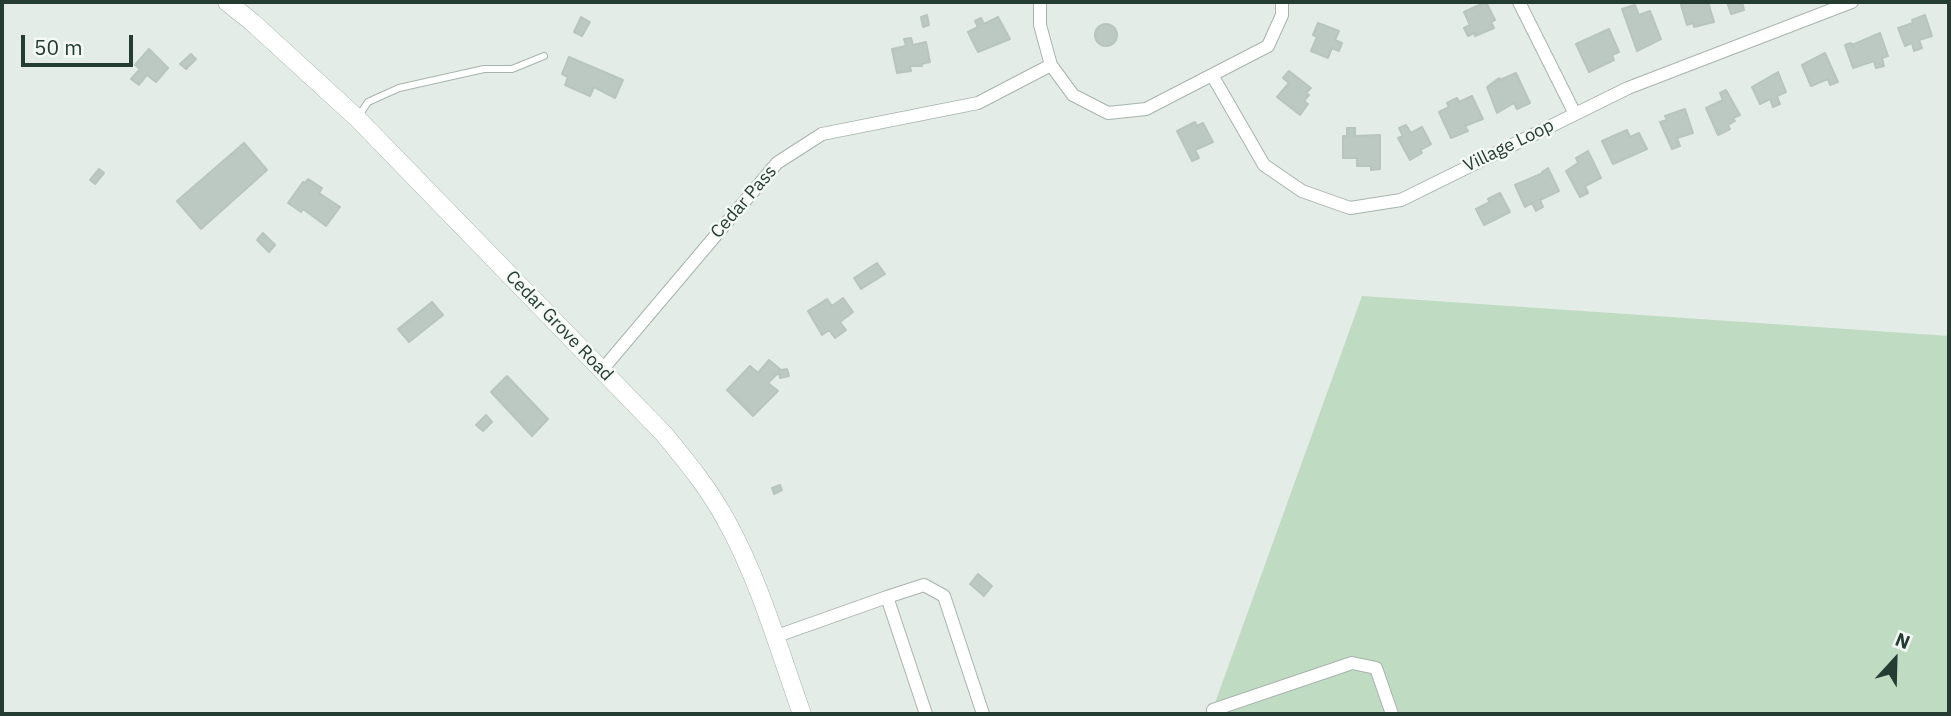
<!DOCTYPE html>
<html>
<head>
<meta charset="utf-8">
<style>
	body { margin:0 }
	#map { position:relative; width:1951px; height:716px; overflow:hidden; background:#e4ece7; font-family:"IBM Plex Sans",sans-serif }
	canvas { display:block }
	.frame { position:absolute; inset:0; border:4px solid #253c32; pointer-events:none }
	.north { position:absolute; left:1860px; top:625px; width:70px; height:70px; -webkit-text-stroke:5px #f4f9f6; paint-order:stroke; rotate:22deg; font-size:19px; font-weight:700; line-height:28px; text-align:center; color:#253c32 }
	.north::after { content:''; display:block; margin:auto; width:24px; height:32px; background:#253c32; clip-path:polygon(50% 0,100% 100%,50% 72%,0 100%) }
	.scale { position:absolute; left:21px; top:35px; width:112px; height:32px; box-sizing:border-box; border:4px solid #253c32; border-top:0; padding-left:9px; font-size:21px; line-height:24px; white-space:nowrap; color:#253c32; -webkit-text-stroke:5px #f4f9f6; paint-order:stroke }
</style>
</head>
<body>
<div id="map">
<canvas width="1951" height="716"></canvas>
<div class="frame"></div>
<div class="north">N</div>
<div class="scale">50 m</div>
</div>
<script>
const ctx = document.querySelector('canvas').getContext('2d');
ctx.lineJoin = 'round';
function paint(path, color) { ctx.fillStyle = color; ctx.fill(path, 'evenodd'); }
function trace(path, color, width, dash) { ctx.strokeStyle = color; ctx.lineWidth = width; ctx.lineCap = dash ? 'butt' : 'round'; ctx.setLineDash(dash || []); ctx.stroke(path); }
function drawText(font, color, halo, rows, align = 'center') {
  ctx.font = font + ' "IBM Plex Sans",sans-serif'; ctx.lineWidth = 5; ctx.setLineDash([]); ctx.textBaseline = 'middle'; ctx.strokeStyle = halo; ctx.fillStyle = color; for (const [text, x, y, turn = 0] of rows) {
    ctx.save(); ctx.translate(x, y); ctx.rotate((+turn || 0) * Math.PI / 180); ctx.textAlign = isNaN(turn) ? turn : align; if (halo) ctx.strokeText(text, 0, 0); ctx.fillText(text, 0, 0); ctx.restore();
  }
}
const green = new Path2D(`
	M 1362,296 L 1949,336 L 1949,714 L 1211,714 Z`);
const building = new Path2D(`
	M 1486,2 L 1495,20 L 1491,22 L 1494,28 L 1475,36 L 1474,33 L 1468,36 L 1464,28 L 1470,25 L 1464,12 Z
	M 1685,2 L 1708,2 L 1714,22 L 1694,27 L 1693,23 L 1687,25 L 1681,5 L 1685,4 Z
	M 1727,2 L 1742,2 L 1744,10 L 1731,14 Z
	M 1635,5 L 1639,15 L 1650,11 L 1661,39 L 1637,51 L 1622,9 Z
	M 927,15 L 929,25 L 923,27 L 921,17 Z
	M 1925,15 L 1932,36 L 1919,40 L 1922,48 L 1914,51 L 1912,43 L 1905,46 L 1898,28 L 1913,23 L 1912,20 Z
	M 581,17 L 590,22 L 582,36 L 574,32 Z
	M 998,17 L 1010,39 L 978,52 L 968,32 L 978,27 L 975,21 L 981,18 L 984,24 Z
	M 1318,23 L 1339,31 L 1335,40 L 1342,43 L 1339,51 L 1332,48 L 1328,58 L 1311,51 L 1317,37 L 1313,35 Z
	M1095 35a11 11 0 1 1 22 0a11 11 0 1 1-22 0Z
	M 1609,29 L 1619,52 L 1612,55 L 1614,60 L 1589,72 L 1576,44 Z
	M 1880,33 L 1888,56 L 1882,58 L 1884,66 L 1876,68 L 1874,61 L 1853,68 L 1845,45 L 1851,43 L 1852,45 Z
	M 911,38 L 913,45 L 926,42 L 930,62 L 921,64 L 922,66 L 910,66 L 911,71 L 897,73 L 892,49 L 906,46 L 904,39 Z
	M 149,49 L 168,68 L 156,82 L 147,75 L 139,85 L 131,79 L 140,69 L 135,65 Z
	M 1825,53 L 1838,82 L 1830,85 L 1828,79 L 1811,86 L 1802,65 Z
	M 191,54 L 196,59 L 186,69 L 180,64 Z
	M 569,57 L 623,80 L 615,98 L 594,87 L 590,96 L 565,85 L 568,77 L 562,74 Z
	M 1289,71 L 1311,88 L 1306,93 L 1309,95 L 1304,101 L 1308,104 L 1300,115 L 1277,97 L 1289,83 L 1283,78 Z
	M 1778,72 L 1786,92 L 1777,96 L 1780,104 L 1773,107 L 1770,99 L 1760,104 L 1752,87 Z
	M 1516,73 L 1530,103 L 1517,109 L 1514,103 L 1497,113 L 1487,87 L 1499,78 L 1500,80 Z
	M 1726,90 L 1740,115 L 1733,118 L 1735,121 L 1728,125 L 1730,129 L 1718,135 L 1706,108 L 1723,100 L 1720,93 Z
	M 1472,96 L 1483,119 L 1465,126 L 1468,131 L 1451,138 L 1439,112 L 1449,107 L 1447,103 L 1457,98 L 1459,102 Z
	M 1685,109 L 1693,133 L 1677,138 L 1680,146 L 1672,149 L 1660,122 L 1667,120 L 1665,116 Z
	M 1195,122 L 1197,126 L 1203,123 L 1213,142 L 1195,150 L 1199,158 L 1192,161 L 1177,131 Z
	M 1406,125 L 1411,133 L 1422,127 L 1431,144 L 1420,150 L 1422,153 L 1410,160 L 1398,138 L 1403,136 L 1399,128 Z
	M 1347,128 L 1355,128 L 1355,136 L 1380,135 L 1380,169 L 1371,170 L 1371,166 L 1357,166 L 1357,158 L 1343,158 L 1343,136 L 1347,136 Z
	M 1627,130 L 1630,137 L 1639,133 L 1647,149 L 1613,164 L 1602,141 Z
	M 244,143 L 267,170 L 201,229 L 177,201 Z
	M 1588,151 L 1601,178 L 1585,186 L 1588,193 L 1580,197 L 1566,171 L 1578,163 L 1576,158 Z
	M 1548,168 L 1559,191 L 1540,200 L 1543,207 L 1536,211 L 1532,203 L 1525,207 L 1515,185 L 1543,173 L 1542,172 Z
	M 99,169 L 104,173 L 95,184 L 90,180 Z
	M 308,179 L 322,188 L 319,193 L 340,207 L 326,226 L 303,209 L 301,212 L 288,203 L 303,182 L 305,183 Z
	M 1500,193 L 1510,212 L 1484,225 L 1476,209 L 1490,202 L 1488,199 Z
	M 263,233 L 275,245 L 269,252 L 257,240 Z
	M 877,263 L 885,274 L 861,289 L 854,278 Z
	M 843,298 L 853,312 L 840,322 L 846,330 L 835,338 L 829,330 L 822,335 L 808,311 L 827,299 L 832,306 Z
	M 432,302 L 443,315 L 409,342 L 398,329 Z
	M 769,360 L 781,370 L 787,369 L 789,376 L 780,378 L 779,372 L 768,383 L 778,391 L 753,416 L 727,390 L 750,366 L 758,373 Z
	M 507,376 L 548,419 L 532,436 L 491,392 Z
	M 486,415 L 492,422 L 483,431 L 476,425 Z
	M 780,485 L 782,490 L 774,494 L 772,488 Z
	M 978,574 L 992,586 L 984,596 L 970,584 Z`);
const lane = new Path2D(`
	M 358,117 L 368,102 L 399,88 L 484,69 L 512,69 L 544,56`);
const street = new Path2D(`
	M 1040,2 L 1040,25 L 1051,65 L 1073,95 L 1108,113 L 1146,109 L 1268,46 L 1282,15 L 1282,2
	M 1519,2 L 1575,114
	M 1212,75 L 1264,165 L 1302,191 L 1350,208 L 1401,200 L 1628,88 L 1852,2
	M 602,370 L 777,163 L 822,134 L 978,103 L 1051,65
	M 774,637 L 887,597
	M 1213,710 L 1352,663 L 1376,668 L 1392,714
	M 926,714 L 887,597 L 924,585 L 944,596 L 983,714`);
const secondary = new Path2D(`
	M 227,2 L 252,22 L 357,118 L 664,434 C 687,462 710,490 727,522 C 760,582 779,650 802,714`);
const streetNames = [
	["Village Loop",1509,146,-26],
	["Cedar Pass",744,202,-49],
	["Cedar Grove Road",559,326,46]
];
paint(green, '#bfdbc2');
paint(building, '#bcc9c3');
trace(building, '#b7c5bd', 2);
trace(lane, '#a7b4ad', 8);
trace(street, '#a7b4ad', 14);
trace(secondary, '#a3b7ad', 19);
trace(lane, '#fff', 6);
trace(street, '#fff', 12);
trace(secondary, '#fff', 18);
drawText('18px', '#253c32', '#f4f9f6', streetNames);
</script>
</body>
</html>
